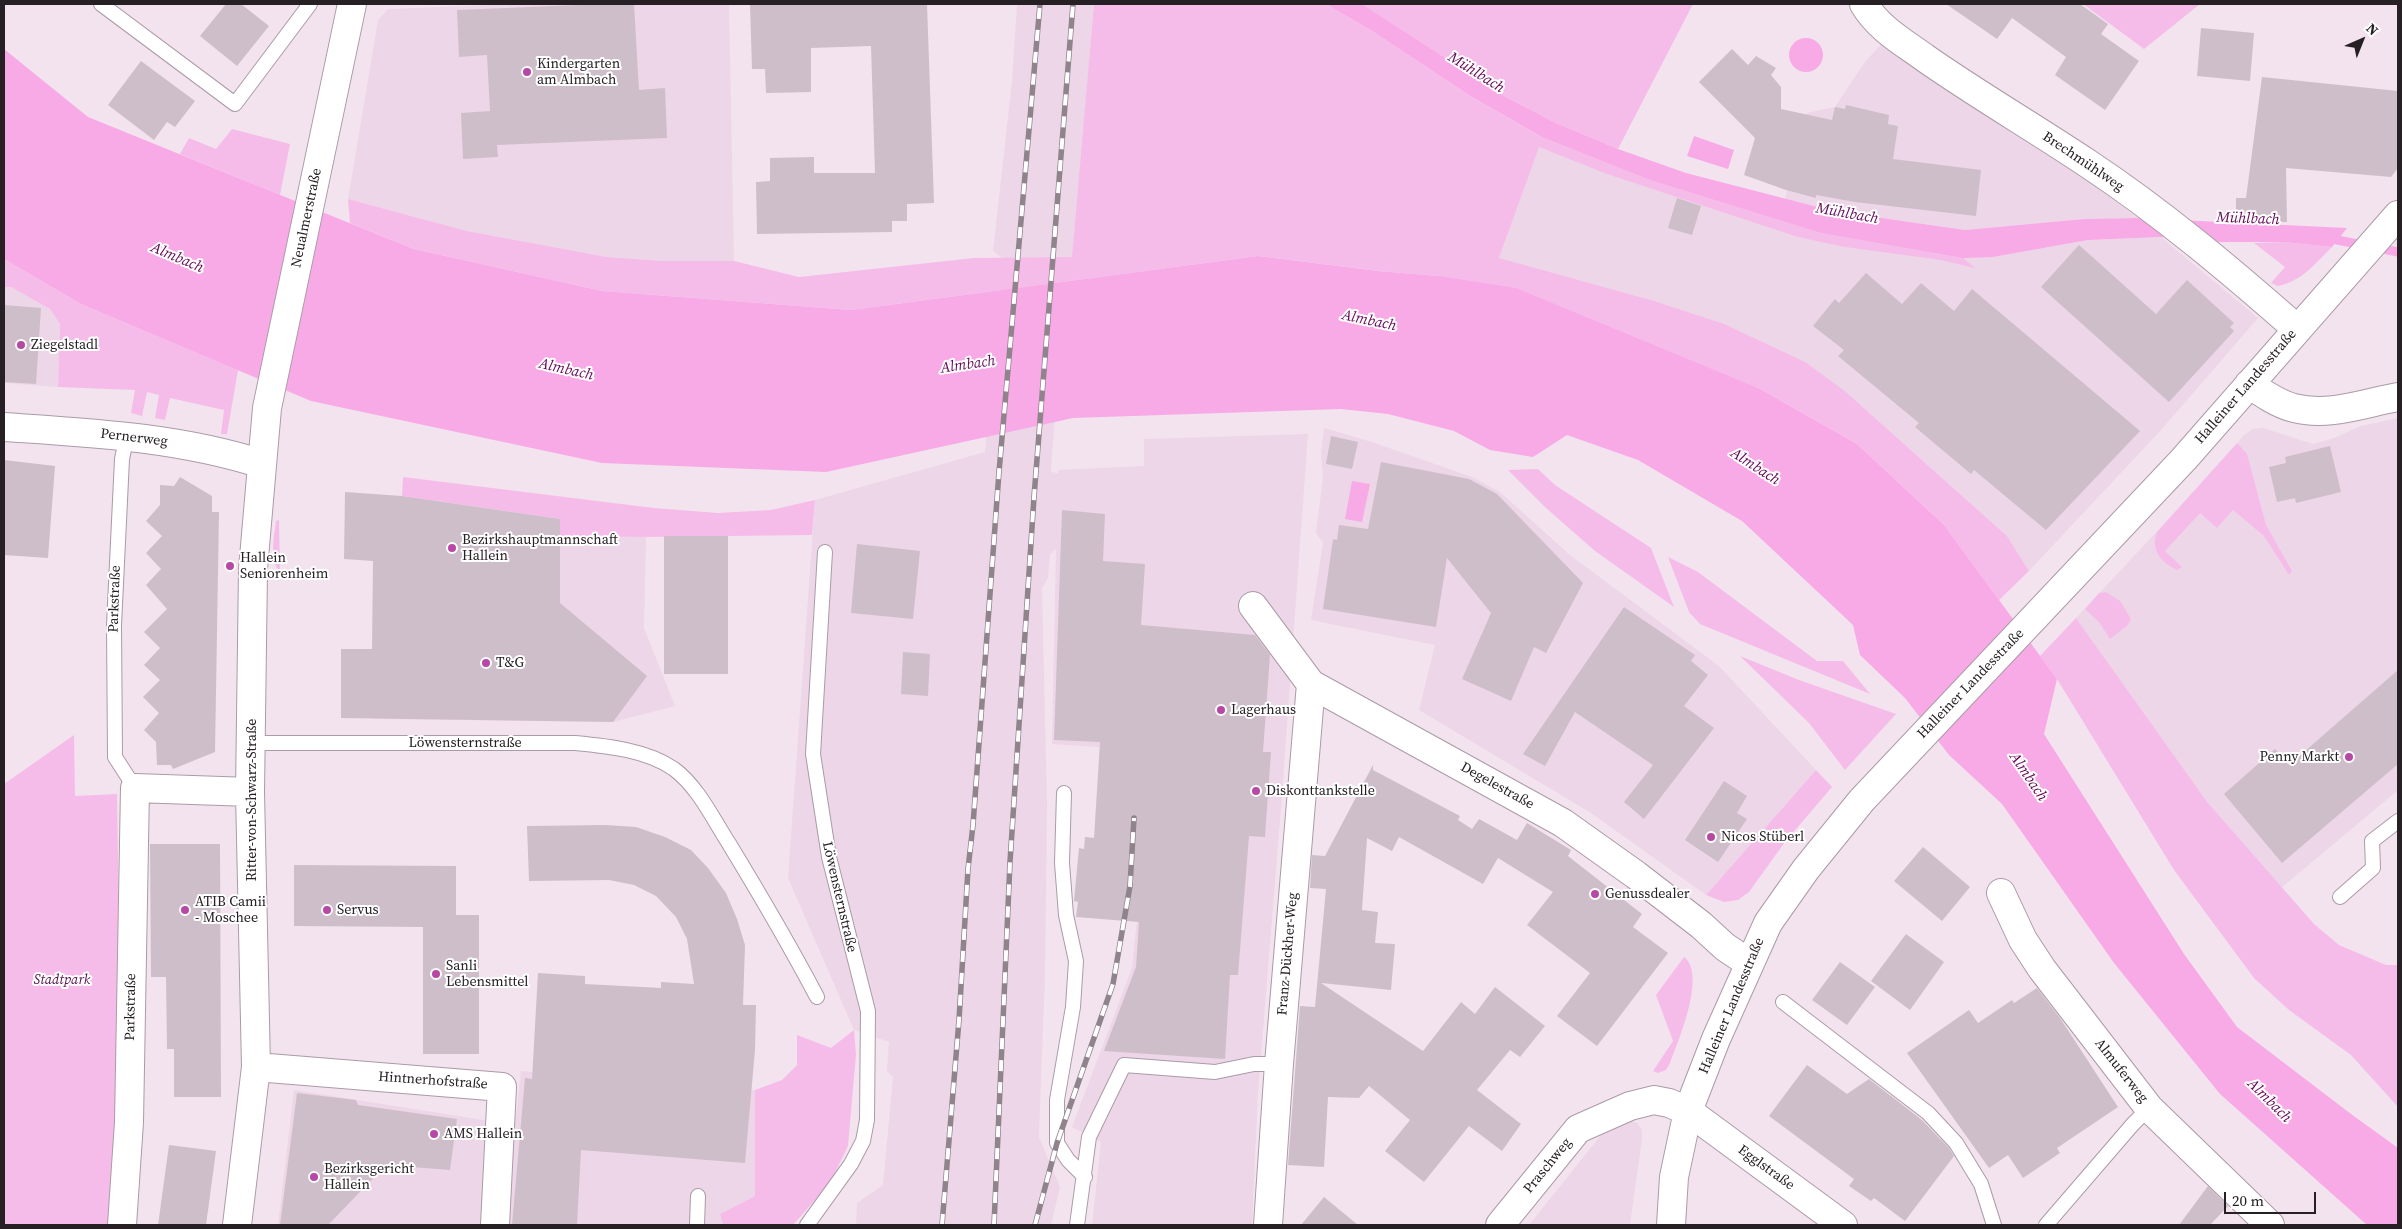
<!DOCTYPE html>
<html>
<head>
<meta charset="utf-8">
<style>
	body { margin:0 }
	#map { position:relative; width:2402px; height:1229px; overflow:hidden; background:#f3e3ef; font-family:"Source Serif 4",serif }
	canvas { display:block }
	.frame { position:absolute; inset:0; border:5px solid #262024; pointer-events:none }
	.north { position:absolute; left:2337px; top:15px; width:50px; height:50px; -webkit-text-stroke:4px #fff; paint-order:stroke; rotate:44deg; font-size:14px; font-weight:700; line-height:20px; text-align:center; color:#262024 }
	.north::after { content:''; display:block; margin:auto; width:18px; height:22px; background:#262024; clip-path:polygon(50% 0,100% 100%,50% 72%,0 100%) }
	.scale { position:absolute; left:2224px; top:1192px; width:92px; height:22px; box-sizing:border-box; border:2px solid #262024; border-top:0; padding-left:6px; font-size:15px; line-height:18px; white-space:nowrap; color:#262024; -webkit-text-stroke:4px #fff; paint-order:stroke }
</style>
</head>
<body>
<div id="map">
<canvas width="2402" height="1229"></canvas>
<div class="frame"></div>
<div class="north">N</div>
<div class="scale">20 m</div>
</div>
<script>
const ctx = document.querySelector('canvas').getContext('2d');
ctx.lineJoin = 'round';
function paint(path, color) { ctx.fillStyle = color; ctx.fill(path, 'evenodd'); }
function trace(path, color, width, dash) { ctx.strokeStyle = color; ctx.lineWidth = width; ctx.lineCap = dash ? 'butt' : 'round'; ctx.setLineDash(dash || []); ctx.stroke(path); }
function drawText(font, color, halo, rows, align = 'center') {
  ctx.font = font + ' "Source Serif 4",serif'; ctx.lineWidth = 4; ctx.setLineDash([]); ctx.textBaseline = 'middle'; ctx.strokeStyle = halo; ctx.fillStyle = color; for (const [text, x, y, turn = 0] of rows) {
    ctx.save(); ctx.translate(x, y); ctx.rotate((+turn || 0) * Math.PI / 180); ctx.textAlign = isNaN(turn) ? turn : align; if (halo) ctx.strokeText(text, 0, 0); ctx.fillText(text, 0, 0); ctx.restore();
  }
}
const built = new Path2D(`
	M 517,4 L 729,4 L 734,261 L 664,261 L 607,257 L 467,231 L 348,199 L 378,20 L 388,9 Z
	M 1017,4 L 1094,4 L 1073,257 L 1066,262 L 1051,471 L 1058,474 L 1058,470 L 1144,466 L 1144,439 L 1308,434 L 1281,808 L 1258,1093 L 1252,1225 L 1092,1225 L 1101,1142 L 1072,1127 L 1132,968 L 1149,805 L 1126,749 L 1052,744 L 1056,549 L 1050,554 L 1048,578 L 1042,588 L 1047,804 L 1045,974 L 1039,1137 L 1060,1187 L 1051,1225 L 856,1225 L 857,1203 L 883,1185 L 893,1077 L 887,1071 L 889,1042 L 854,1030 L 788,878 L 815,500 L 985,452 L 1002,258 L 993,251 L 1012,81 Z
	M 1885,40 L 2066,164 L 2137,218 L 2084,219 L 1965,230 L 1833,211 L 1785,199 L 1807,113 L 1835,107 L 1864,63 Z
	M 1542,137 L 1993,257 L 2088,240 L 2161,237 L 2258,318 L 2161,430 L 2029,571 L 2007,536 L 1846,392 L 1499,258 Z
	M 4,287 L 11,287 L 50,309 L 60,324 L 58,387 L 4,383 Z
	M 2398,418 L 2398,790 L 2281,888 L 2208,803 L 2076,618 L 2217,467 L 2244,435 L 2253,429 L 2263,428 L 2313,444 L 2334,438 L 2361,426 Z
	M 1324,428 L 1372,442 L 1472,477 L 1500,492 L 1570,555 L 1719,666 L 1816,770 L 1706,895 L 1591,813 L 1419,710 L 1435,645 L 1311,620 L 1323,543 L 1316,533 L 1323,477 L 1321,454 Z
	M 373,494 L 560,519 L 560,536 L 646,537 L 644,628 L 675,706 L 613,722 L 374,719 Z
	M 521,1071 L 755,1090 L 755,1196 L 720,1214 L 723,1225 L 278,1225 L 294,1090 L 515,1125 Z
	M 1628,1120 L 1637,1123 L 1642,1130 L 1642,1139 L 1630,1225 L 1529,1225 L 1605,1130 Z`);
const green = new Path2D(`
	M 1094,4 L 1326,4 L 1372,31 L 1472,97 L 1542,137 L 1650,180 L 1821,233 L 1963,258 L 1975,268 L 1941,260 L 1845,247 L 1798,237 L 1607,174 L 1539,147 L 1499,258 L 1654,301 L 1724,324 L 1805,362 L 1846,392 L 2007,536 L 2029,571 L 1999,600 L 1944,525 L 1857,444 L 1760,389 L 1438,276 L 1378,271 L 1258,256 L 851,310 L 602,291 L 414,249 L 350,223 L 348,199 L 467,231 L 607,257 L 664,261 L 734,261 L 799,277 L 974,258 L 1072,257 Z
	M 1362,4 L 1693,4 L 1618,149 L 1556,123 L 1506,97 Z
	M 2083,4 L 2200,4 L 2144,49 Z
	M 232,129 L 290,144 L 280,195 L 180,154 L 189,138 L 216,149 Z
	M 2284,242 L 2332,247 C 2315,264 2302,281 2278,286 L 2271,283 L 2285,267 L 2254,243 Z
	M 4,259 L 81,304 L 238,370 L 227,434 L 221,434 L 224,410 L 170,398 L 165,420 L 155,418 L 159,395 L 147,392 L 142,416 L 131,413 L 135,390 L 58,387 L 60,324 L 50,309 L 11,287 L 4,287 Z
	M 2237,443 L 2247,454 L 2266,525 L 2292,571 L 2289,575 L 2264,536 L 2233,510 L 2217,528 L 2200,513 L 2165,551 L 2182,567 L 2177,570 C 2161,563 2150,549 2157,532 Z
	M 1538,469 L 1555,485 L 1651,548 L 1674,607 L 1595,551 L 1546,508 L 1508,470 Z
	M 403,477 L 654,508 L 718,513 L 771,510 L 815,500 L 812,535 L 646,537 L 560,536 L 560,519 L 402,496 Z
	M 279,520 L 280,573 C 269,558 274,539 276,521 Z
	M 1668,557 L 1698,572 L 1817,661 L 1843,661 L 1870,694 L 1700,624 L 1689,612 Z
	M 2106,592 L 2120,601 L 2131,619 L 2127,626 L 2110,639 L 2099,622 L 2085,609 L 2099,593 Z
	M 2076,618 L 2208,803 L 2314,924 L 2339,945 L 2386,965 L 2398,965 L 2398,1107 L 2351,1055 L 2289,1010 L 2254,978 L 2174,870 L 2057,679 L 2040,656 Z
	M 1740,656 L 1799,680 L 1896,714 L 1845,770 L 1809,723 Z
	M 74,735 L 75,796 L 117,794 L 120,992 L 111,1225 L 4,1225 L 4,784 Z
	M 1816,770 L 1832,787 L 1785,842 L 1749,892 L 1738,900 L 1724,902 L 1706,895 Z
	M 1684,957 C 1707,974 1678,1042 1670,1063 L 1666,1070 L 1658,1073 L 1653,1071 L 1673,1041 L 1656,995 Z
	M 854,1030 L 856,1054 L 848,1146 L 830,1183 L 793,1225 L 723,1225 L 720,1214 L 755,1196 L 755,1090 L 782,1080 L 797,1065 L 797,1035 L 831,1048 Z`);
const water = new Path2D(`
	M 1326,4 L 1362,4 L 1506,97 L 1556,123 L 1618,149 L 1686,173 L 1833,211 L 1965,230 L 2084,219 L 2137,218 L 2347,228 L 2332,247 L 2284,242 L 2221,242 L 2161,237 L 2088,240 L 1993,257 L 1963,258 L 1821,233 L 1650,180 L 1542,137 L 1472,97 L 1372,31 Z
	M1789 55a17 17 0 1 1 34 0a17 17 0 1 1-34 0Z
	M 4,49 L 88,117 L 337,218 L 414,249 L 602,291 L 851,310 L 1258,256 L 1378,271 L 1438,276 L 1516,288 L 1760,389 L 1857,444 L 1944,525 L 2057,679 L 2044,734 L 2184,954 L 2237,1027 L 2351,1114 L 2398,1148 L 2398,1225 L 2367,1225 L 2220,1094 L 2114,963 L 2002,804 L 1949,755 L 1905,698 L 1860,655 L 1853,625 L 1742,521 L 1638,460 L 1567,435 L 1533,457 L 1490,450 L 1454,431 L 1388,414 L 1341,409 L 1073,418 L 826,472 L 602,463 L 311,401 L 81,304 L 4,259 Z
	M 1694,136 L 1734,150 L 1728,169 L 1687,156 Z
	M 1352,481 L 1370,484 L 1362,522 L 1345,519 Z`);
const stream = new Path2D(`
	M 2327,238 L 2398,252`);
const building = new Path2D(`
	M 226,4 L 241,4 L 269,26 L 237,66 L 200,36 Z
	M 602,4 L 634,4 L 639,90 L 665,88 L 667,138 L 497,145 L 498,157 L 463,159 L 461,113 L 490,111 L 487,55 L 459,57 L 457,10 Z
	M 750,4 L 927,4 L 934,203 L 907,204 L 907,221 L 892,221 L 892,232 L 757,234 L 756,182 L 770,181 L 770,158 L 814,157 L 814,173 L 875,173 L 871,46 L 811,48 L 811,92 L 766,93 L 765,69 L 752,69 Z
	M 1946,4 L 2080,4 L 2108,24 L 2101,34 L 2139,61 L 2105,110 L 2055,75 L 2066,57 L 2012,18 L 1997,39 Z
	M 2201,28 L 2254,33 L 2250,81 L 2197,76 Z
	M 1732,49 L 1748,65 L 1756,56 L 1776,68 L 1771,75 L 1781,87 L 1781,109 L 1832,120 L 1835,107 L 1845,109 L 1846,105 L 1889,115 L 1888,124 L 1898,126 L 1893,159 L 1981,170 L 1976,216 L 1855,202 L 1816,195 L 1816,198 L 1786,190 L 1744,175 L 1755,138 L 1699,82 Z
	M 141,61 L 195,101 L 175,127 L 167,122 L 154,140 L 108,105 Z
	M 2262,77 L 2398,91 L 2398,168 L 2391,177 L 2286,168 L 2287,222 L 2236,222 L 2236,198 L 2246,198 Z
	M 1677,198 L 1701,206 L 1692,235 L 1668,228 Z
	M 2079,245 L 2156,314 L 2187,280 L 2234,323 L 2230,327 L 2234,331 L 2169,402 L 2041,287 Z
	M 1866,273 L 1902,304 L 1921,283 L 1954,311 L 1972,289 L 2140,431 L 2046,530 L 1974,470 L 1971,474 L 1915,427 L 1919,423 L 1838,356 L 1844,350 L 1813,326 L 1835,299 L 1839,303 Z
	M 4,305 L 41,308 L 36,384 L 4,382 Z
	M 1331,436 L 1358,442 L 1352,469 L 1326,464 Z
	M 2330,446 L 2341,492 L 2296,503 L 2295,498 L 2277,502 L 2269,467 L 2286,463 L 2285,457 Z
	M 4,460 L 55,466 L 48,558 L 4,555 Z
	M 1381,462 L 1469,479 L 1497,494 L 1583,583 L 1546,653 L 1534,647 L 1511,701 L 1462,679 L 1491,613 L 1447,558 L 1436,627 L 1323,609 L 1333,539 L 1337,540 L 1339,525 L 1368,529 Z
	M 180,477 L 212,496 L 212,512 L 219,512 L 215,752 L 173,769 L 171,765 L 157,765 L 156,742 L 144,730 L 159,713 L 143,697 L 160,680 L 144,665 L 160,648 L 144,632 L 167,609 L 146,585 L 161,569 L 146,553 L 162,536 L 146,521 L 160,505 L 160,485 L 174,486 Z
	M 345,492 L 402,496 L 560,519 L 560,603 L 647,676 L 613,722 L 341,718 L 341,649 L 372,649 L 373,561 L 344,559 Z
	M 1062,510 L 1105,514 L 1103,561 L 1145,564 L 1141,625 L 1255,635 L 1270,655 L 1263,752 L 1271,752 L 1265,837 L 1249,836 L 1238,975 L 1230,975 L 1225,1059 L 1104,1051 L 1136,967 L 1139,922 L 1076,917 L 1078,902 L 1074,901 L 1079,848 L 1084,849 L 1085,837 L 1094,838 L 1100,742 L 1054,740 Z
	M 664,536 L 728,536 L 728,674 L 664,674 Z
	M 857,544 L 920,551 L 913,619 L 851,613 Z
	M 1624,607 L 1695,655 L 1691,661 L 1708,675 L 1684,706 L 1714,728 L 1644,819 L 1624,802 L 1653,765 L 1575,712 L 1545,766 L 1523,754 Z
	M 903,652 L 930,654 L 928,696 L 901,694 Z
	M 2398,670 L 2398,764 L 2282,863 L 2224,794 L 2275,749 L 2289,765 Z
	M 1373,765 L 1373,770 L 1460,816 L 1458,820 L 1472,829 L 1479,819 L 1517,840 L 1527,823 L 1571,850 L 1568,856 L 1642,914 L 1633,927 L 1668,953 L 1597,1046 L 1557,1016 L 1590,973 L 1527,925 L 1553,892 L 1498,858 L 1483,884 L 1399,837 L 1392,851 L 1367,838 L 1362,910 L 1378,912 L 1375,943 L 1395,944 L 1391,990 L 1321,983 L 1423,1051 L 1461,1002 L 1475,1014 L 1495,987 L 1545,1026 L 1520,1057 L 1510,1050 L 1477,1090 L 1521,1124 L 1502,1151 L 1469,1126 L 1424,1182 L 1385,1151 L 1410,1120 L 1369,1086 L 1359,1098 L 1328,1097 L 1324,1167 L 1288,1165 L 1300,1006 L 1315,1007 L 1326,889 L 1310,888 L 1312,855 L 1325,856 Z
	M 1724,781 L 1747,796 L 1737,813 L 1747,819 L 1718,862 L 1685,840 Z
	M 606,825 L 636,827 L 665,837 L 691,850 L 708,868 L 726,893 L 737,919 L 745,945 L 743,1005 L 756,1005 L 755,1050 L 745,1163 L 581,1150 L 577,1225 L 512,1225 L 525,1078 L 532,1079 L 538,973 L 585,976 L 585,984 L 661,988 L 661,982 L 694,984 L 687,939 L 676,917 L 656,896 L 634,885 L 609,880 L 529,881 L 527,826 Z
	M 150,844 L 220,844 L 221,1097 L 174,1097 L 174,1049 L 167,1049 L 166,977 L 151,977 Z
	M 1923,847 L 1970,887 L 1942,921 L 1894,881 Z
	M 294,865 L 456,866 L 456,915 L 479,915 L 479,1054 L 423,1054 L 423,927 L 294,926 Z
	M 1906,934 L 1944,962 L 1910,1010 L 1871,981 Z
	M 1840,962 L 1875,987 L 1847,1025 L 1812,1000 Z
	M 2037,988 L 2060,1018 L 2118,1107 L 2057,1148 L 2060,1153 L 2023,1178 L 2008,1155 L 1989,1168 L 1907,1053 L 1969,1010 L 1978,1023 L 2012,1000 L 2014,1003 Z
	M 1807,1065 L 1847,1094 L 1869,1079 L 1922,1120 L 1949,1148 L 1954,1156 L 1905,1221 L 1874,1198 L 1871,1201 L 1849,1186 L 1854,1179 L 1769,1116 Z
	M 297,1093 L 356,1100 L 358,1105 L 457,1119 L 450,1170 L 386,1165 L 328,1225 L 280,1225 Z
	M 169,1145 L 216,1151 L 206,1225 L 158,1225 Z
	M 2208,1186 L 2228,1206 L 2210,1225 L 2179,1225 Z
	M 1324,1197 L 1358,1225 L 1301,1225 Z`);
const lane = new Path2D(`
	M 101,4 L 235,104 L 310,4
	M 127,435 L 122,459 L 114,625 L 115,757 L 135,788
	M 252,743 L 575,743 C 607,746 647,750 674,769 C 698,787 712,817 728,842 C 759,893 789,944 817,997
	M 1064,793 L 1062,863 L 1066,915 L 1076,961 L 1073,1007 L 1057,1100 L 1057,1143 L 1068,1160 L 1085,1177
	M 2340,897 L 2373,868 L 2372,841 L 2398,821
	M 1783,1002 L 1928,1113 L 1956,1143 L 1981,1184 L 1994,1225
	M 697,1225 L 698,1196
	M 807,1225 L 851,1164 L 863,1141 L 867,1120 L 868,1011 L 829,857 L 813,754 L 825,552
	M 1077,1225 L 1089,1137 L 1124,1065 L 1215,1072 L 1254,1064 L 1279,1064
	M 2046,1225 L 2133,1124 L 2149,1108`);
const street = new Path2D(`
	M 1864,4 C 1878,28 1903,42 1925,58 C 1978,95 2033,127 2087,163 C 2161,212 2230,270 2297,329
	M 4,427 C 91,433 178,437 262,464
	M 1253,606 L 1311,684 L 1563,823 L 1636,875 L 1701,925 L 1725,947 L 1749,963
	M 2001,893 L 2023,940 L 2042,969 L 2149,1108 L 2270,1225
	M 256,1067 L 502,1087 L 495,1225
	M 122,1225 L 129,1122 L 135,788 L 250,792
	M 237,1225 L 256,1067 L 250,792 L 253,569 L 267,408 L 352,4
	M 1268,1225 L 1279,1064 L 1311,684
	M 1500,1225 L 1578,1129 L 1630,1106 L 1654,1100 L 1669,1103 L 1688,1111 L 1843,1225`);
const secondary = new Path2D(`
	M 2249,384 C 2262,393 2278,404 2294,408 C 2329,417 2364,403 2398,397
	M 1671,1225 L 1674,1177 L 1688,1111 L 1716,1039 L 1768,923 L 1806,869 L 1862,800 L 2184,459 L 2398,215`);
const rail = new Path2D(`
	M 942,1225 L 959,1020 L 968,869 L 973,825 L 999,472 L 1040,4
	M 994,1225 L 1010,862 L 1034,497 L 1073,4
	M 1035,1225 L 1057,1143 L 1113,984 L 1130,886 L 1134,818`);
const markers = [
	[527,72,5,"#b848a5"],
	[21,345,5,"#b848a5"],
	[452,548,5,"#b848a5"],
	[230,566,5,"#b848a5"],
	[486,663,5,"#b848a5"],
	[1221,710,5,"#b848a5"],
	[2349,757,5,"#b848a5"],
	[1256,791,5,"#b848a5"],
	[1711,837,5,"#b848a5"],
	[1595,894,5,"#b848a5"],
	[185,910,5,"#b848a5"],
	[327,910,5,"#b848a5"],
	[436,974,5,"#b848a5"],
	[434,1134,5,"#b848a5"],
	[314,1177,5,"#b848a5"]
];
const poiNames = [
	["Kindergarten",537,64],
	["am Almbach",537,80],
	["Ziegelstadl",31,345],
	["Bezirkshauptmannschaft",462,540],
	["Hallein",462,556],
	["Hallein",240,558],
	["Seniorenheim",240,574],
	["T&G",496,663],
	["Lagerhaus",1231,710],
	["Penny Markt",2339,757,"right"],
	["Diskonttankstelle",1266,791],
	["Nicos Stüberl",1721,837],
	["Genussdealer",1605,894],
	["ATIB Camii",195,902],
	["- Moschee",195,918],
	["Servus",337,910],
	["Sanli",446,966],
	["Lebensmittel",446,982],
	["AMS Hallein",444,1134],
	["Bezirksgericht",324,1169],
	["Hallein",324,1185]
];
const streetNames = [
	["Brechmühlweg",2083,162,34],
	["Neualmerstraße",307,218,-78],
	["Halleiner Landesstraße",2246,387,-49],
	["Pernerweg",134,438,7],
	["Parkstraße",115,599,-88],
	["Halleiner Landesstraße",1971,684,-46],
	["Löwensternstraße",465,743],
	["Degelestraße",1497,786,29],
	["Ritter-von-Schwarz-Straße",252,800,-90],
	["Löwensternstraße",839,897,77],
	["Franz-Dückher-Weg",1288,954,-85],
	["Halleiner Landesstraße",1732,1006,-67],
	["Parkstraße",131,1007,-89],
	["Almuferweg",2121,1071,52],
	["Hintnerhofstraße",433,1081,4],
	["Praschweg",1548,1166,-51],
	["Egglstraße",1766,1168,36]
];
const parkNames = [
	["Stadtpark",62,980]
];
const waterNames = [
	["Mühlbach",1476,73,32],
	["Mühlbach",1847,214,10],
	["Mühlbach",2248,219,2],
	["Almbach",177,258,23],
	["Almbach",1369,321,12],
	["Almbach",968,365,-8],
	["Almbach",566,370,13],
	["Almbach",1755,467,33],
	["Almbach",2028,777,56],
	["Almbach",2269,1101,45]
];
paint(built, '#edd6e7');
paint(green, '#f6bce9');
paint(water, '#f7aae6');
trace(stream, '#f7aae6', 9);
paint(building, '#cebeca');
trace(lane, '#aa9ba6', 16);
trace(street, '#aa9ba6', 30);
trace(secondary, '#aa9ba6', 30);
trace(lane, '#fff', 14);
trace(street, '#fff', 28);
trace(secondary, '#fff', 28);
trace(rail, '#8f848c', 5.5);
trace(rail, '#fff', 4, [11]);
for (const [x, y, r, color] of markers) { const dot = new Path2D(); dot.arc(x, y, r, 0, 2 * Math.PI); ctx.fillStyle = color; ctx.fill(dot); trace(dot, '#fff', 2); }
drawText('14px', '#262024', '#fff', poiNames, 'left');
drawText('14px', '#262024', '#fff', streetNames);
drawText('italic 14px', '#53114a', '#fff', parkNames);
drawText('italic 15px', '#640959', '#fff', waterNames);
</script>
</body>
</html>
